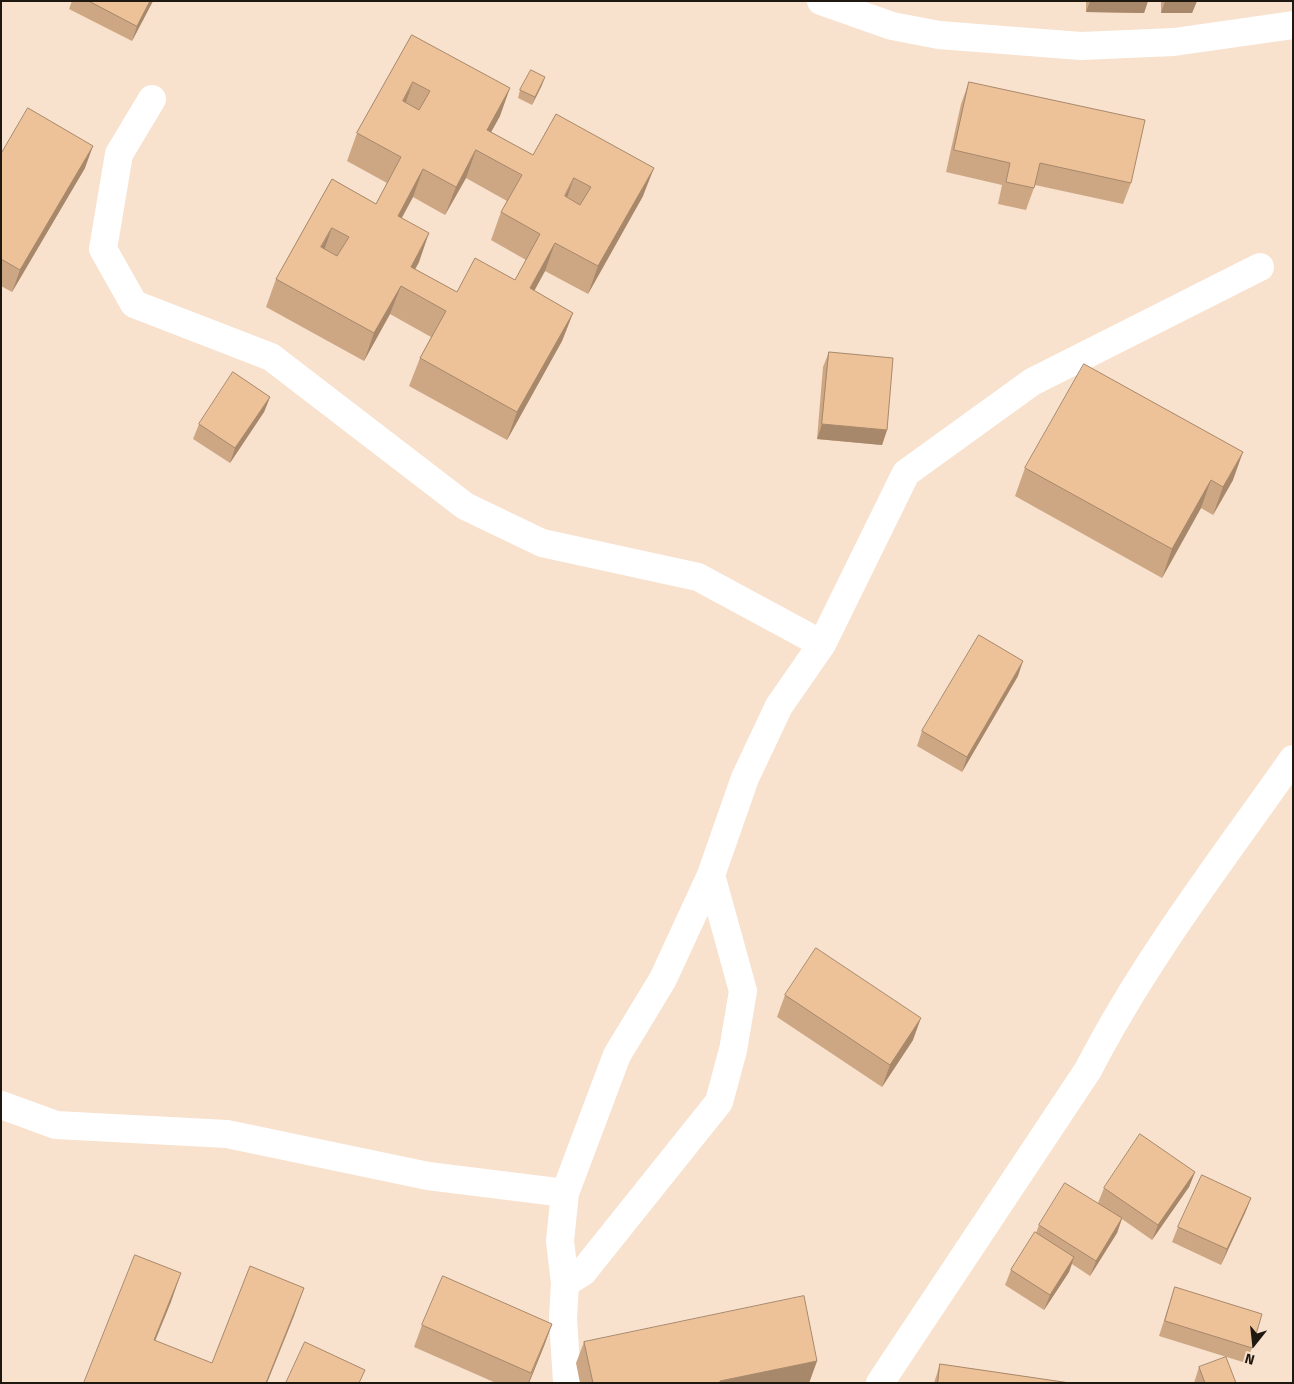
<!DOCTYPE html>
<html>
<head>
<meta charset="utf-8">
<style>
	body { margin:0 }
	#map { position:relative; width:1294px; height:1384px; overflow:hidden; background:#f8e1cd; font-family:"Fira Sans",sans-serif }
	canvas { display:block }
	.frame { position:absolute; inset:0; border:2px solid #1f1811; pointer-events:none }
	.north { position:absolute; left:1229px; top:1319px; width:50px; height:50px; -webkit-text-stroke:4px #f8e1cd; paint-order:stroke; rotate:196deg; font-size:14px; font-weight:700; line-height:20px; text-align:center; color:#1f1811 }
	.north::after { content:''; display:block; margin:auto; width:18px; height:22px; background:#1f1811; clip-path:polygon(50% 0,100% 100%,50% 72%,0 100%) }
</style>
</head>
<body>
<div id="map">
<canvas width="1294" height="1384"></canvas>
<div class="frame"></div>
<div class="north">N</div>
</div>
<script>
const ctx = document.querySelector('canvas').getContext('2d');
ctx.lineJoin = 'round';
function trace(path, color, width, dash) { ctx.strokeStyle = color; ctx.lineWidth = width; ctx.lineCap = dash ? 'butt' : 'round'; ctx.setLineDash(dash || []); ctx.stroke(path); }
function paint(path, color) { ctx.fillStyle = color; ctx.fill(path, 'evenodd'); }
const minor = new Path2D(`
	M 821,1 L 892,26 L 939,35 L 1081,46 L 1174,42 L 1293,25
	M 152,99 L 119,154 L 103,249 L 134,304 L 271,357 L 465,506 L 542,543 L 698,577 L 822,644
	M 1,1105 L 56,1125 L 227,1134 L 428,1176 L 565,1193
	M 565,1283 L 583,1272 L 719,1102 L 733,1050 L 743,991 L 711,875
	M 567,1383 L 563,1318 L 565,1283 L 560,1241 L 565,1193 L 617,1055 L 663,979 L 711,875 L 745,778 L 779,706 L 822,644 L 906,473 L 1032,382 L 1260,267
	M 880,1383 L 1088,1070 C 1145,959 1222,860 1293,759`);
const wall = new Path2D(`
	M 72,1 L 153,1 L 132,41 L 69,9 Z
	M 1086,1 L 1148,1 L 1144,13 L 1086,12 Z
	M 1161,1 L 1197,1 L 1192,13 L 1161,13 Z
	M 412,35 L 500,116 L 491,132 L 533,155 L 643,196 L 588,294 L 545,271 L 534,291 L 573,313 L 562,341 L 507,440 L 409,386 L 420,358 L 431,337 L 390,314 L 364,361 L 266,307 L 276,279 L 332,179 L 376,204 L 387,183 L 347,161 L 357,133 ZM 466,178 L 507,201 L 501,212 L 491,240 L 526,260 L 515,280 L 457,292 L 415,269 L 419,262 L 402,218 L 413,197 L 445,215 Z
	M 969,82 L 1131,183 L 1123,204 L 1035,185 L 1026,210 L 998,204 L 1002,185 L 946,172 L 961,104 Z
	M 542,85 L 532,105 L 518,98 L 520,90 Z
	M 1,154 L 85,168 L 12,292 L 1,286 Z
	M 829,352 L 887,430 L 882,445 L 817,439 L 823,367 Z
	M 270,397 L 264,412 L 230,463 L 193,439 L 199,424 Z
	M 1025,468 L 1233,480 L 1213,515 L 1201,508 L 1162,578 L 1015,496 Z
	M 1018,676 L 962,772 L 917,746 L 922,731 Z
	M 785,995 L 913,1040 L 882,1087 L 777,1017 Z
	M 1195,1172 L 1189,1187 L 1152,1240 L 1122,1219 L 1117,1233 L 1090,1276 L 1072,1264 L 1069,1272 L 1044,1310 L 1005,1285 L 1011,1270 L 1036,1233 L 1039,1225 L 1098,1203 L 1104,1188 Z
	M 1251,1198 L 1245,1213 L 1221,1265 L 1172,1242 L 1178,1227 Z
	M 1175,1287 L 1252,1348 L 1246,1363 L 1159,1336 Z
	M 552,1324 L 544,1346 L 529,1383 L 496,1383 L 414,1347 L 422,1325 Z
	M 584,1342 L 817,1361 L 809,1383 L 580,1383 L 576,1363 Z
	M 940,1364 L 1070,1383 L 934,1383 Z
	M 1199,1367 L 1236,1383 L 1194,1383 Z`);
const shadedWall = new Path2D(`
	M 150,1 L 153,1 L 132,41 L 137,26 Z
	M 1090,1 L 1148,1 L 1144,13 L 1086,12 Z
	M 1165,1 L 1197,1 L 1192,13 L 1161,13 Z
	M 545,77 L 542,85 L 532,105 L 535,97 Z
	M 413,82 L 403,110 L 403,101 Z
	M 510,88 L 500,116 L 480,152 L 487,130 Z
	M 93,146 L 85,168 L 12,292 L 20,270 Z
	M 476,150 L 466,178 L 445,215 L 456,187 Z
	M 654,168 L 643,196 L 588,294 L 598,266 Z
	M 423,169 L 413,197 L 387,244 L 398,216 Z
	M 574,178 L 564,206 L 565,196 Z
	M 332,228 L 322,256 L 321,247 Z
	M 429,233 L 419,262 L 405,288 L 411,267 Z
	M 555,243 L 545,271 L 520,317 L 530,288 Z
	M 401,286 L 390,314 L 364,361 L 374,333 Z
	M 573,313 L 562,341 L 507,440 L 517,412 Z
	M 270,397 L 264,412 L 230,463 L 235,448 Z
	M 822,424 L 887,430 L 882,445 L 817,439 Z
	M 1243,452 L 1233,480 L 1213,515 L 1223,487 Z
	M 1211,480 L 1201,508 L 1162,578 L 1172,549 Z
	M 1023,661 L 1018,676 L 962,772 L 967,757 Z
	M 921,1018 L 913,1040 L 882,1087 L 890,1065 Z
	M 1195,1172 L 1189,1187 L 1152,1240 L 1158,1225 Z
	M 1251,1198 L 1245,1213 L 1221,1265 L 1227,1249 Z
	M 1122,1218 L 1117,1233 L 1090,1276 L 1096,1261 Z
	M 1074,1257 L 1069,1272 L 1044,1310 L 1050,1295 Z
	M 181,1273 L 171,1302 L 144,1368 L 154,1340 Z
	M 304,1288 L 294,1316 L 267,1383 L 266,1383 Z
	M 552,1324 L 544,1346 L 529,1383 L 528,1383 Z
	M 817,1361 L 809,1383 L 719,1383 L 720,1381 Z`);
const building = new Path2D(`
	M 89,1 L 150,1 L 137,26 Z
	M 412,35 L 510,88 L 487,130 L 533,155 L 556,114 L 654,168 L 598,266 L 555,243 L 530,288 L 573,313 L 517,412 L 420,358 L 446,311 L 401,286 L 374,333 L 276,279 L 332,179 L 376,204 L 401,157 L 357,133 ZM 413,82 L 430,91 L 419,110 L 403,101 ZM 476,150 L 522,175 L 501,212 L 540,234 L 515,280 L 475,258 L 457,292 L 411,267 L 429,233 L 398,216 L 423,169 L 456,187 ZM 574,178 L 591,187 L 580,205 L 565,196 ZM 332,228 L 349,237 L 337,256 L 321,247 Z
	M 531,70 L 545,77 L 535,97 L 520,90 Z
	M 969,82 L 1145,120 L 1131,183 L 1040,163 L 1034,188 L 1006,182 L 1010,163 L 954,150 Z
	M 28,108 L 93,146 L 20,270 L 1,259 L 1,154 Z
	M 829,352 L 893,358 L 887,430 L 822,424 Z
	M 1084,364 L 1243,452 L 1223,487 L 1211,480 L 1172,549 L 1025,468 Z
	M 233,372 L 270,397 L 235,448 L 199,424 Z
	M 979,635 L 1023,661 L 967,757 L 922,731 Z
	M 816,948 L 921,1018 L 890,1065 L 785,995 Z
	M 1140,1134 L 1195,1172 L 1158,1225 L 1104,1188 Z
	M 1202,1175 L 1251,1198 L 1227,1249 L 1178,1227 Z
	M 1065,1183 L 1122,1218 L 1096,1261 L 1039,1225 Z
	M 1035,1232 L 1074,1257 L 1050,1295 L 1011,1270 Z
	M 135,1255 L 181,1273 L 154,1340 L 212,1363 L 250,1266 L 304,1288 L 266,1383 L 84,1383 Z
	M 443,1276 L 552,1324 L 531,1373 L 422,1325 Z
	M 1175,1287 L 1262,1314 L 1252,1348 L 1165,1321 Z
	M 804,1296 L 817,1361 L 720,1381 L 720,1383 L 593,1383 L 584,1342 Z
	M 305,1342 L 365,1370 L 359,1383 L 286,1383 Z
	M 1226,1357 L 1236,1383 L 1205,1383 L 1199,1367 Z
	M 940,1364 L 1070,1383 L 938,1383 Z`);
trace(minor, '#fff', 28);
paint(wall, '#cda784');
paint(shadedWall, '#a7886b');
paint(building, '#eec299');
trace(building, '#a7886b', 1);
</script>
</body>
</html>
